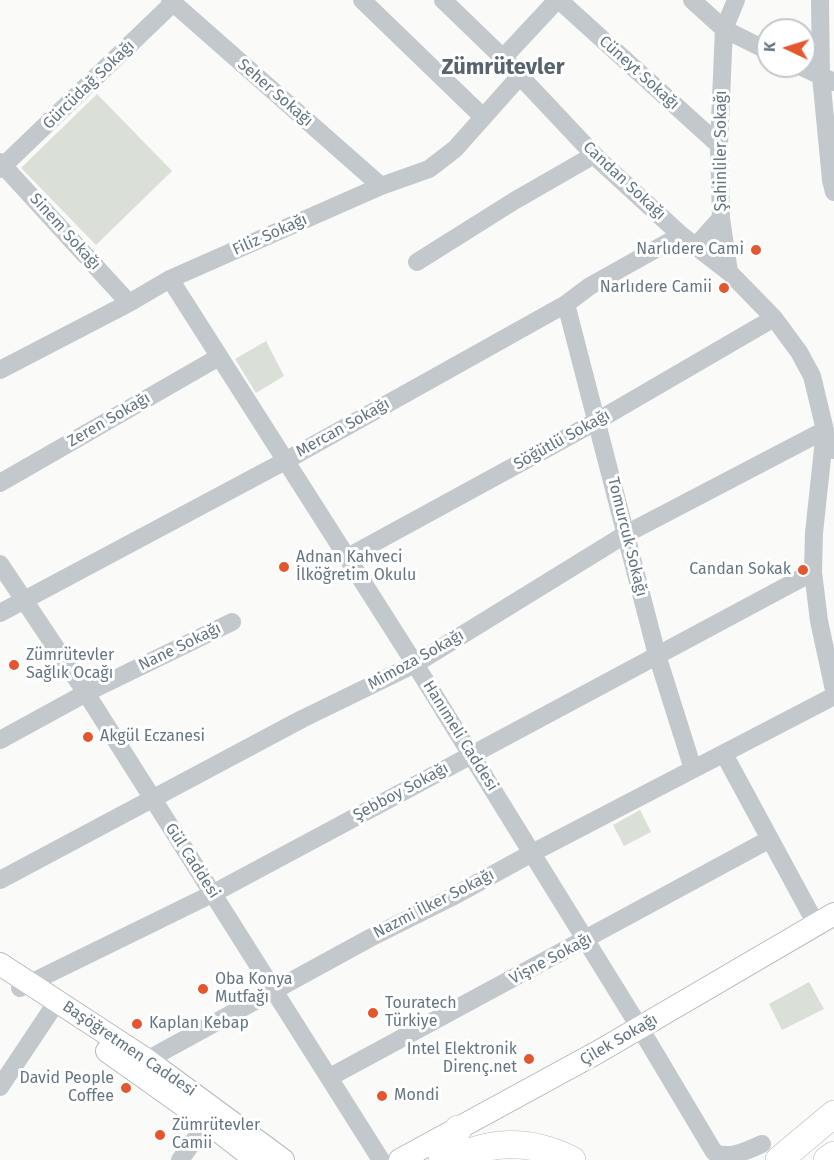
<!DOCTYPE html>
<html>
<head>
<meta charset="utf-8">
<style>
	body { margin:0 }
	#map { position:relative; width:834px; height:1160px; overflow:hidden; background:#fafaf8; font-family:"Fira Sans",sans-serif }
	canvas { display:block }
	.north { position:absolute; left:756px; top:18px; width:60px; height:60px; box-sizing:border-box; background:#fff; border:2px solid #c1c8cd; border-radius:50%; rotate:274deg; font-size:16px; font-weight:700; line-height:24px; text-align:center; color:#657683 }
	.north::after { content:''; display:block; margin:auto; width:21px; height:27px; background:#e4572e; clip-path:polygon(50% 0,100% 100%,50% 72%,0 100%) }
</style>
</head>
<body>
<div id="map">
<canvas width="834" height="1160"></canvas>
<div class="north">K</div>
</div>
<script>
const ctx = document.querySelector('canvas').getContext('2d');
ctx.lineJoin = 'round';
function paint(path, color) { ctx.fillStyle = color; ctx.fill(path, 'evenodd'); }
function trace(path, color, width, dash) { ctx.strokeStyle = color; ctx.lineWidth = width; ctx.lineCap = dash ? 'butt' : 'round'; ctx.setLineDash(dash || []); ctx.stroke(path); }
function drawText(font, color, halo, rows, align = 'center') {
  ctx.font = font + ' "Fira Sans",sans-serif'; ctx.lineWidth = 6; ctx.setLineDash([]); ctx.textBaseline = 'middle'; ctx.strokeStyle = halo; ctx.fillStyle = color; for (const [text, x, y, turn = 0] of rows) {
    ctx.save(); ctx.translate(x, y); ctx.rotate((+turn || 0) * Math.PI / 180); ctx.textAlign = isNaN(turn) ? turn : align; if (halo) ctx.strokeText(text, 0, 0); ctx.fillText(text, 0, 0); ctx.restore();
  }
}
const green = new Path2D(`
	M 97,94 L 172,171 L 96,245 L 21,168 Z
	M 266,341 L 284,376 L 256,393 L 235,359 Z
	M 640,810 L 651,832 L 624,846 L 613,825 Z
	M 809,982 L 824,1009 L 782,1030 L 769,1004 Z`);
const minor = new Path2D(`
	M 170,0 L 381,186
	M 362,0 L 483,117
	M 443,0 L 503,58 L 599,160 L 681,235 L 729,272 L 774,318 L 799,352 L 812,376 L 825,430 L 814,533 L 813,572 L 819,621 L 834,690
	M 559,0 L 719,145
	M 692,0 L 724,29 L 768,51
	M 820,0 L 821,76 L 831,180 L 834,192
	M 503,58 L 557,0
	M 800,66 L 834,82
	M 0,162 L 129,303
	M 0,169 L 173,3
	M 695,247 L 721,218
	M 417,262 L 514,201 L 594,155
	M 729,272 L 721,218 L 719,145 L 724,29 L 736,0
	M 170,279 L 415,664 L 640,1028 L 714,1152 C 728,1160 746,1151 762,1144
	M 566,304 L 657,655 L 693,769
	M 0,370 L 129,303 L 170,279 L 381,186 L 429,169 L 455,149 L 520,76
	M 0,483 L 219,357
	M 348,557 L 597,421 L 774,318
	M 0,564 L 86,693 L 381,1160
	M 0,613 L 285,461 L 566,304 L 590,286 L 681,235
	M 0,740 L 86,693 L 232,622
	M 724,754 L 816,924
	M 0,880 L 302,719 L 415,664 L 626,534 L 825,430 L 834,450
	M 20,988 L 212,894 L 813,572
	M 147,1060 L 370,938 L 452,897 L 532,853 L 834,696
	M 330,1077 L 770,839
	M 0,1087 L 58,1000
	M 180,1160 L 214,1113`);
const major = new Path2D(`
	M 0,964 L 147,1060 L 283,1160
	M 107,1051 L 207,1122 L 256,1160
	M 400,1160 L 598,1052 L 834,914`);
const highway = new Path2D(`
	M 442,1160 L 458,1129
	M 452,1160 C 492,1139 532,1140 572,1160
	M 779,1160 L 834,1114
	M 827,1160 L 834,1155`);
const markers = [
	[756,250,6,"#e4572e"],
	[724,288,6,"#e4572e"],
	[284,567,6,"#e4572e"],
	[803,570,6,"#e4572e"],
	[14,665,6,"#e4572e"],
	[88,737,6,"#e4572e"],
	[203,989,6,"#e4572e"],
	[373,1013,6,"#e4572e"],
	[137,1024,6,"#e4572e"],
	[529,1059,6,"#e4572e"],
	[126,1088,6,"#e4572e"],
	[382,1096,6,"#e4572e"],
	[160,1135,6,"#e4572e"]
];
const streetNames = [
	["Cüneyt Sokağı",639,73,42],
	["Gürcüdağ Sokağı",89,85,-44],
	["Seher Sokağı",275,93,41],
	["Şahinliler Sokağı",722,151,-90],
	["Candan Sokağı",624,181,43],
	["Sinem Sokağı",65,232,48],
	["Filiz Sokağı",270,235,-24],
	["Zeren Sokağı",109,420,-30],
	["Mercan Sokağı",343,428,-29],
	["Söğütlü Sokağı",562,440,-29],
	["Tomurcuk Sokağı",627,537,76],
	["Nane Sokağı",180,647,-26],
	["Mimoza Sokağı",416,660,-29],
	["Hanımeli Caddesi",460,736,58],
	["Şebboy Sokağı",401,792,-28],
	["Gül Caddesi",192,861,57],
	["Nazmi İlker Sokağı",434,904,-27],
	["Vişne Sokağı",551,959,-28],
	["Çilek Sokağı",619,1040,-30],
	["Başöğretmen Caddesi",129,1049,34]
];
const poiNames = [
	["Narlıdere Cami",744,250,"right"],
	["Narlıdere Camii",712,288,"right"],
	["Adnan Kahveci",296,558],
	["İlköğretim Okulu",296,576],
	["Candan Sokak",791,570,"right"],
	["Zümrütevler",26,656],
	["Sağlık Ocağı",26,674],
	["Akgül Eczanesi",100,737],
	["Oba Konya",215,980],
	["Mutfağı",215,998],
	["Touratech",385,1004],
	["Türkiye",385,1022],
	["Kaplan Kebap",149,1024],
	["Intel Elektronik",517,1050,"right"],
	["Direnç.net",517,1068,"right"],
	["David People",114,1079,"right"],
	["Coffee",114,1097,"right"],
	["Mondi",394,1096],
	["Zümrütevler",172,1126],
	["Camii",172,1144]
];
const districtNames = [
	["Zümrütevler",503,68]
];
paint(green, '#dadfd7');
trace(major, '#b5babe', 24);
trace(highway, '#b4b9bd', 28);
trace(minor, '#c3c8cc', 18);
trace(major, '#fff', 22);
trace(highway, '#fff', 27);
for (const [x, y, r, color] of markers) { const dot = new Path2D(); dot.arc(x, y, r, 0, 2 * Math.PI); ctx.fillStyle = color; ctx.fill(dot); trace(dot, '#fff', 2); }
drawText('16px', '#657683', '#fff', streetNames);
drawText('16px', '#657683', '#fff', poiNames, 'left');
drawText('bold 22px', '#57646e', '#fff', districtNames);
</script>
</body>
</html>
